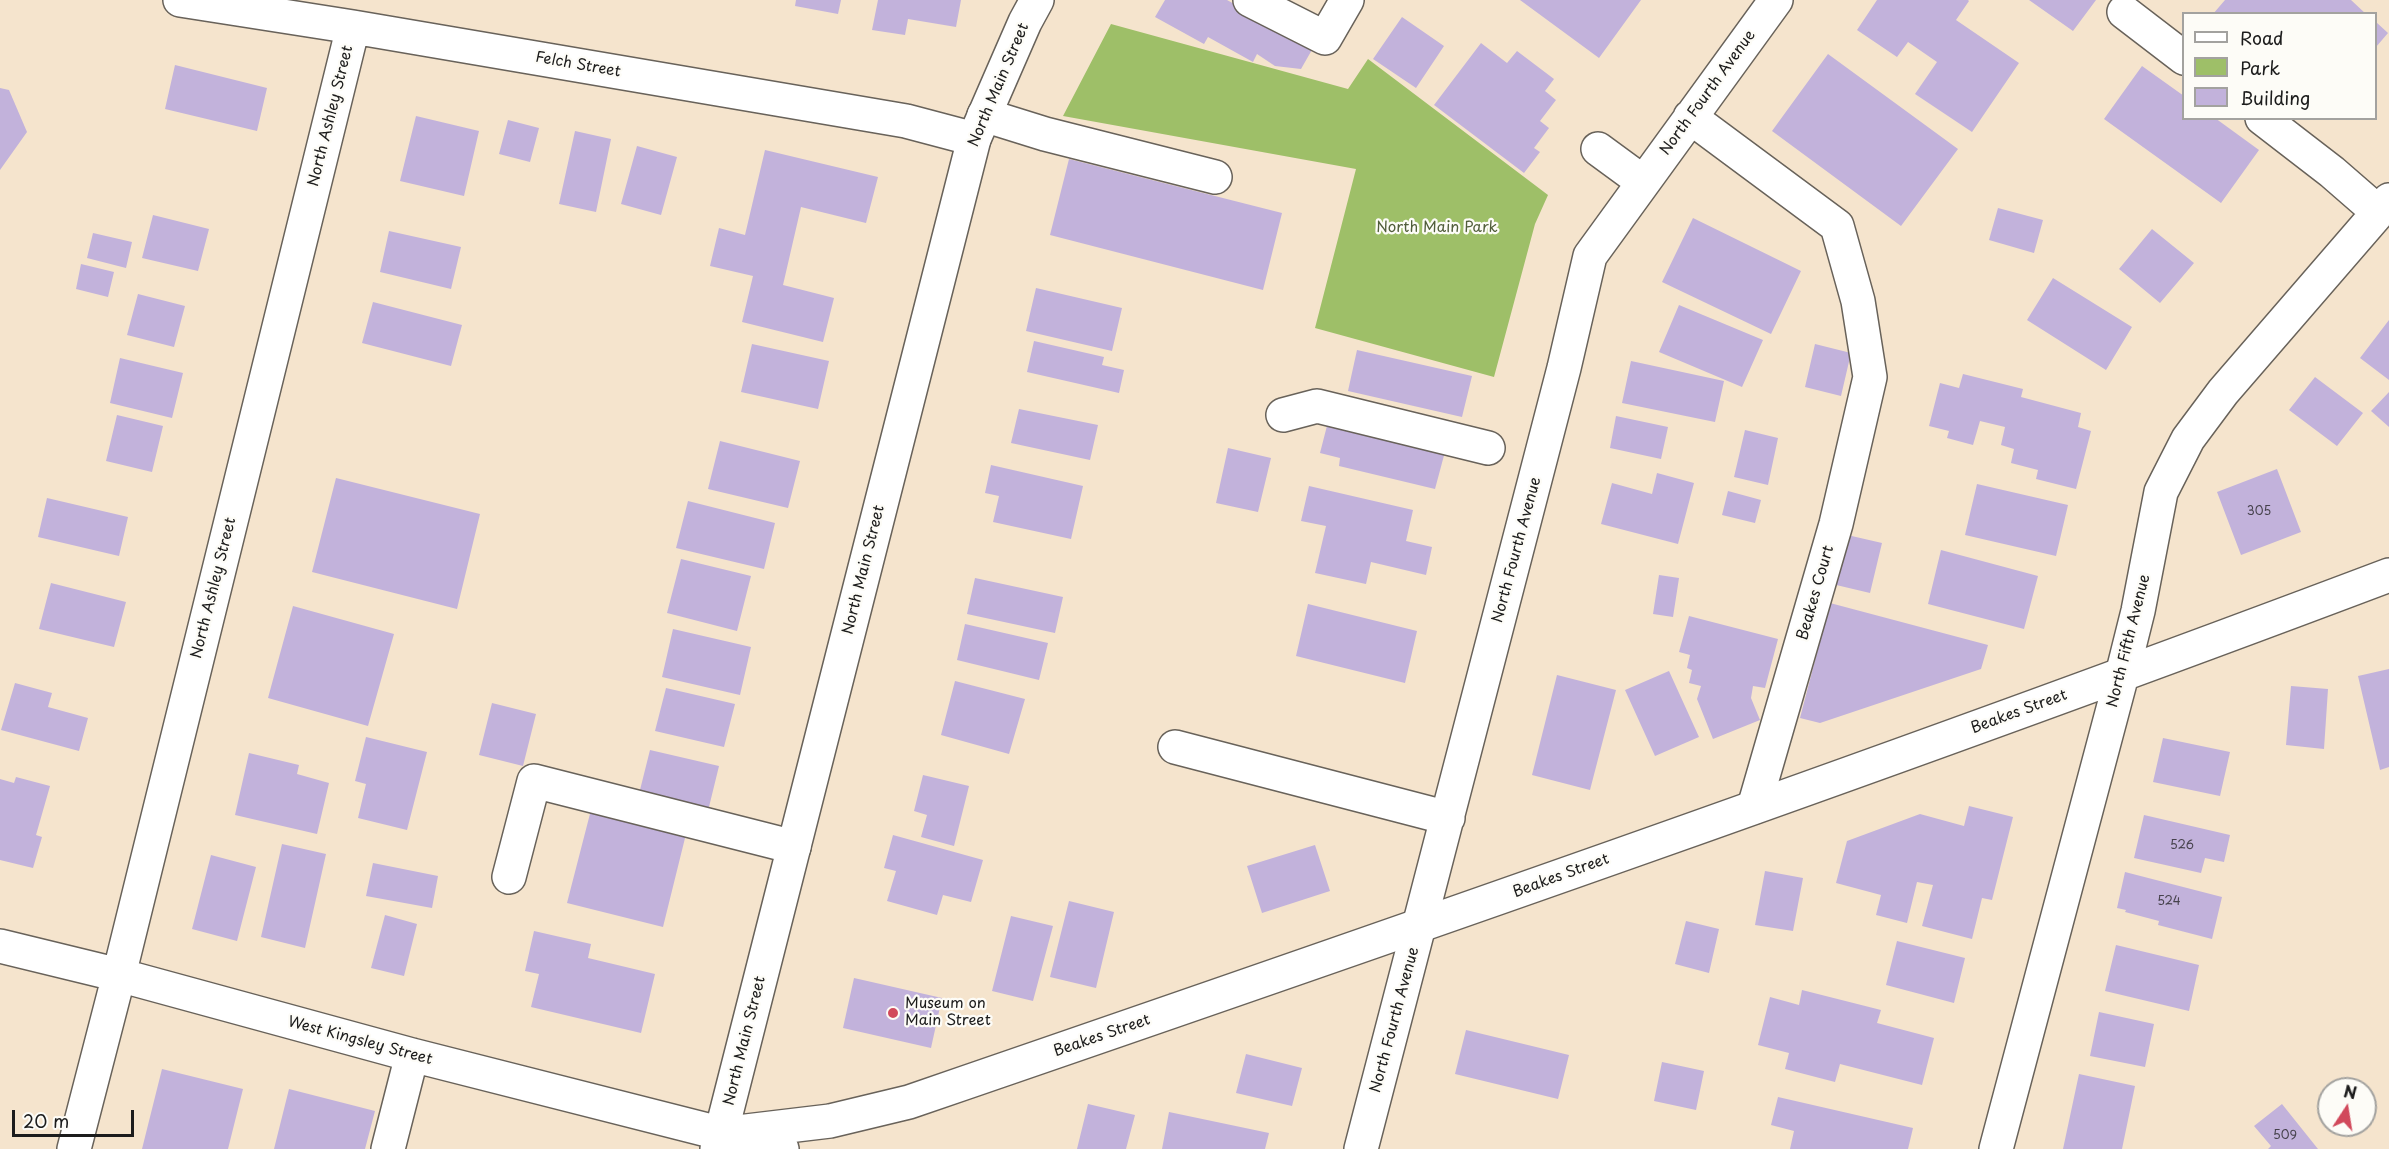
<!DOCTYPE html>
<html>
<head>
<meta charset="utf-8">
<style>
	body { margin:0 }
	#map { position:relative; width:2389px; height:1149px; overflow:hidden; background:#f5e4cd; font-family:"Playpen Sans",sans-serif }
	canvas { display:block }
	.legend { position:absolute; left:2182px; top:12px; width:195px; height:108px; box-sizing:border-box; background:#fdfcf7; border:2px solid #a3a29f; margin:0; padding:8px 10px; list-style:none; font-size:18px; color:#1c1c1c }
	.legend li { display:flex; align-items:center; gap:12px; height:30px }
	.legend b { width:30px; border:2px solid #a3a29f }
	.north { position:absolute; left:2317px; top:1077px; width:60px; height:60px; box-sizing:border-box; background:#fdfcf7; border:2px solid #a3a29f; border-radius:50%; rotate:12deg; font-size:16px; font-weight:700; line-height:24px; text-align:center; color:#1c1c1c }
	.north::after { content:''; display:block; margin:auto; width:21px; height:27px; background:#d1495b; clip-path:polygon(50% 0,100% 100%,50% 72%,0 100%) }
	.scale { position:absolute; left:12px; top:1110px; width:122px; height:27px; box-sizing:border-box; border:3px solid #1c1c1c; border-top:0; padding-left:8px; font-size:18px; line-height:21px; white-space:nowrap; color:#1c1c1c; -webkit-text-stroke:4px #fdfcf7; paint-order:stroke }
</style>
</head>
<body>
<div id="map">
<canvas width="2389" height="1149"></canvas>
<ul class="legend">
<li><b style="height:8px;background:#fff"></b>Road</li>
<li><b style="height:16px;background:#9ebf68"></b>Park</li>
<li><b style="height:16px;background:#c2b2db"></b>Building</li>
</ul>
<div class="north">N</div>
<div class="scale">20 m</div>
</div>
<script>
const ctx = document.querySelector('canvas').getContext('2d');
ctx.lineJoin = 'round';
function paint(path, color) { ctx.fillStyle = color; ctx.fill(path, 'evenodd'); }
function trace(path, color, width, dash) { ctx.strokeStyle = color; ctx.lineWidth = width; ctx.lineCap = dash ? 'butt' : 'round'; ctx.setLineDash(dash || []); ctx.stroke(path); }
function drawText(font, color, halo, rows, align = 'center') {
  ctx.font = font + ' "Playpen Sans",sans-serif'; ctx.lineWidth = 4.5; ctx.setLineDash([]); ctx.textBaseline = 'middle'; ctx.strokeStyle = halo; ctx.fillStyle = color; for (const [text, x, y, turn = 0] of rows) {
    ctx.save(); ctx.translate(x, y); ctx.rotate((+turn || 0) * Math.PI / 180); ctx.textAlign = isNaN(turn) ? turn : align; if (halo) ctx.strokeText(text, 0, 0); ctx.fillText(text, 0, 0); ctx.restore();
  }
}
const green = new Path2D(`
	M 1111,24 L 1348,89 L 1368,59 L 1548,195 L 1535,224 L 1494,377 L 1315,328 L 1356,169 L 1063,116 Z`);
const building = new Path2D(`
	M 796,0 L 841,0 L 838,14 L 795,6 Z
	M 878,0 L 961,0 L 956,27 L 908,19 L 905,35 L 872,30 Z
	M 1165,0 L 1227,0 L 1313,48 L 1301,69 L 1275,66 L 1257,54 L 1253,62 L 1208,37 L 1204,44 L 1155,17 Z
	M 1520,0 L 1641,0 L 1599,58 Z
	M 1877,0 L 1968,0 L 1969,1 L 1956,20 L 2019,63 L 1972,132 L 1915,94 L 1937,62 L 1908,42 L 1897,57 L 1857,30 Z
	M 2029,0 L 2096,0 L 2073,31 Z
	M 2225,0 L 2351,0 L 2366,14 L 2213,14 Z
	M 1402,17 L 1444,46 L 1416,88 L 1373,59 Z
	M 2376,22 L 2388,33 L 2376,47 Z
	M 1481,43 L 1507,63 L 1517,51 L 1554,79 L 1545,91 L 1556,100 L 1540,121 L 1549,128 L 1534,148 L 1540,152 L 1524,173 L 1434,105 Z
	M 1828,54 L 1958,149 L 1901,226 L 1772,131 Z
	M 175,65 L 267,88 L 257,131 L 165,109 Z
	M 2142,66 L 2184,96 L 2184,118 L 2215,118 L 2259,150 L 2221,203 L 2104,119 Z
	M 0,88 L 9,90 L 27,132 L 0,170 Z
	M 416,116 L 479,131 L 464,196 L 400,181 Z
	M 508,120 L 539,128 L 530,162 L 499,154 Z
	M 575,131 L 611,139 L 596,212 L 559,204 Z
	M 637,146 L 677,157 L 661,215 L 621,204 Z
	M 765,150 L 878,177 L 866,223 L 801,207 L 783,285 L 834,298 L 823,342 L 742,322 L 753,276 L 710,266 L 719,228 L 745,235 Z
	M 1069,159 L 1282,213 L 1263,290 L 1050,235 Z
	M 1998,208 L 2043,220 L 2034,253 L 1989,240 Z
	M 153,215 L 209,229 L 198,271 L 142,258 Z
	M 1693,218 L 1801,271 L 1771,334 L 1662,282 Z
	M 2152,229 L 2194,263 L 2160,303 L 2119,269 Z
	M 389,231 L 461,247 L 451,289 L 380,272 Z
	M 93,233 L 132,242 L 126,268 L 87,258 Z
	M 81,264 L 114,272 L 108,297 L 76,289 Z
	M 2053,278 L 2132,327 L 2106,370 L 2027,320 Z
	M 1036,288 L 1122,308 L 1112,351 L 1026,331 Z
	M 138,294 L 185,306 L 174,347 L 127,335 Z
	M 373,302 L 462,325 L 451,366 L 362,343 Z
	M 1679,305 L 1763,340 L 1742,387 L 1659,352 Z
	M 2389,320 L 2389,380 L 2360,358 Z
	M 1034,341 L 1104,357 L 1102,365 L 1124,370 L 1119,393 L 1027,372 Z
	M 752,344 L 829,361 L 818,409 L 741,392 Z
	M 1815,344 L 1851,353 L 1841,396 L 1805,387 Z
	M 1357,350 L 1472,376 L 1462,417 L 1348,391 Z
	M 120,358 L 183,373 L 172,418 L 110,403 Z
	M 1631,361 L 1724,381 L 1715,422 L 1622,403 Z
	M 1963,374 L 2023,389 L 2021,397 L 2081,413 L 2078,427 L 2091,431 L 2076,489 L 2036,479 L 2038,470 L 2011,463 L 2014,449 L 2001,445 L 2005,427 L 1980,421 L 1973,445 L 1947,438 L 1949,431 L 1929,426 L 1940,383 L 1959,388 Z
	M 2315,377 L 2363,413 L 2337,446 L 2289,410 Z
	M 2389,392 L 2389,427 L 2371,411 Z
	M 1019,409 L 1098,425 L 1090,460 L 1011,443 Z
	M 117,415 L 163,426 L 152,472 L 106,461 Z
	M 1616,416 L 1668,427 L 1661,459 L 1610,448 Z
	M 1329,418 L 1446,448 L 1435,489 L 1339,466 L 1340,458 L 1320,453 Z
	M 1745,430 L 1778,438 L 1768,485 L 1734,477 Z
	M 720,441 L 800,461 L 788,508 L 708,489 Z
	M 1228,448 L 1271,458 L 1258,512 L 1216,503 Z
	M 991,465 L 1083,486 L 1071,539 L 993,522 L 999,496 L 985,493 Z
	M 2277,469 L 2301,532 L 2241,555 L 2217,492 Z
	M 1657,473 L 1694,483 L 1678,544 L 1601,524 L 1612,483 L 1652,494 Z
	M 336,478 L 480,514 L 457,609 L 312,572 Z
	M 1977,484 L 2068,505 L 2056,556 L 1965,535 Z
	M 1309,486 L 1413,510 L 1406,541 L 1432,547 L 1426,575 L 1371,562 L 1366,584 L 1315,573 L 1326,526 L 1301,521 Z
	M 1728,491 L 1761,500 L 1755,523 L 1722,515 Z
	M 47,498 L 128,517 L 119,556 L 38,537 Z
	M 688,501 L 775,523 L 764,569 L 676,548 Z
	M 1843,534 L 1882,543 L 1870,593 L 1832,584 Z
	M 1941,550 L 2038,576 L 2024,629 L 1928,604 Z
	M 681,559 L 751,576 L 737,631 L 667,613 Z
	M 1659,575 L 1679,578 L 1673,617 L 1653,614 Z
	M 975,578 L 1063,597 L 1055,633 L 967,614 Z
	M 51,583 L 126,602 L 114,647 L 39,629 Z
	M 1830,603 L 1988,645 L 1981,669 L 1820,723 L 1800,718 Z
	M 1308,604 L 1417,631 L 1405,683 L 1296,656 Z
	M 293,606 L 394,634 L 368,726 L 268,698 Z
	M 1689,616 L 1778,639 L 1765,688 L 1753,686 L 1751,698 L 1760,720 L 1713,739 L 1697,699 L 1701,686 L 1689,683 L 1692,670 L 1687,668 L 1690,655 L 1679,652 Z
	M 965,624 L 1048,643 L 1039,680 L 957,660 Z
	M 673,629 L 751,647 L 740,695 L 662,677 Z
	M 2389,669 L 2389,767 L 2380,770 L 2358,676 Z
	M 1669,671 L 1699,737 L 1655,756 L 1625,690 Z
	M 1557,675 L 1616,690 L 1590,790 L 1532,775 Z
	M 955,681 L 1025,699 L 1009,754 L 941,735 Z
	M 15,683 L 52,693 L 48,707 L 88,718 L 79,751 L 1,730 Z
	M 2291,686 L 2328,689 L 2324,749 L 2286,745 Z
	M 666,688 L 735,704 L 724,747 L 655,731 Z
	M 492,703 L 536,714 L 523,766 L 479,755 Z
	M 366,737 L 427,752 L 407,830 L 358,818 L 366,784 L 355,781 Z
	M 2163,738 L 2230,752 L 2220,796 L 2153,782 Z
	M 650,750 L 719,766 L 708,811 L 639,794 Z
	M 249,753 L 299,765 L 297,774 L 329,783 L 317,834 L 235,815 Z
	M 923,775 L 969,786 L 954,846 L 921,837 L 927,815 L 914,811 Z
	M 16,777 L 50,786 L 36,835 L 42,837 L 33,868 L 0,860 L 0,779 L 14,783 Z
	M 592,806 L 687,830 L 663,927 L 567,903 Z
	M 1969,806 L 2013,817 L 1992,900 L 1982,898 L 1972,939 L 1922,926 L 1933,885 L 1917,882 L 1907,923 L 1876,915 L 1881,895 L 1836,883 L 1847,841 L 1920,814 L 1964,826 Z
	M 2144,815 L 2230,835 L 2224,862 L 2205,858 L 2201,873 L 2134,858 Z
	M 893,835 L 983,860 L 971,902 L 943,895 L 937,915 L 887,901 L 896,871 L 884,868 Z
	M 282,844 L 326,854 L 305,948 L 261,937 Z
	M 1315,845 L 1330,891 L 1262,913 L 1247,866 Z
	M 211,855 L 256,867 L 237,941 L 192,929 Z
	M 373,863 L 438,876 L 432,908 L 366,896 Z
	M 1765,871 L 1803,878 L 1793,931 L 1755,925 Z
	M 2125,872 L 2222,897 L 2212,939 L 2158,925 L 2159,921 L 2125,912 L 2126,910 L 2117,908 Z
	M 1069,901 L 1114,912 L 1096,988 L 1050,977 Z
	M 385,915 L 417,924 L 404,976 L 371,968 Z
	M 1011,916 L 1053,926 L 1033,1001 L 992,991 Z
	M 1686,921 L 1719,929 L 1709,973 L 1675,964 Z
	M 534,931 L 591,944 L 588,958 L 655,974 L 641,1033 L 531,1007 L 539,974 L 525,971 Z
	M 1897,941 L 1965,958 L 1954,1003 L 1886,985 Z
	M 2116,945 L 2199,965 L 2189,1011 L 2105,991 Z
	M 854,978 L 942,998 L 931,1048 L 843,1028 Z
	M 1802,990 L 1881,1010 L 1877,1023 L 1934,1038 L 1922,1085 L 1840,1064 L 1835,1082 L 1785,1069 L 1789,1053 L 1758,1045 L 1770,997 L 1799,1005 Z
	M 2099,1012 L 2154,1024 L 2145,1067 L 2090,1056 Z
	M 1466,1030 L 1569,1055 L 1558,1099 L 1455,1074 Z
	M 1246,1054 L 1302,1068 L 1292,1106 L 1236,1093 Z
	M 1662,1062 L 1704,1071 L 1696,1110 L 1654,1101 Z
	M 162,1069 L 243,1089 L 228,1149 L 142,1149 Z
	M 2079,1074 L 2135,1086 L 2122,1149 L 2063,1149 Z
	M 289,1089 L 375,1111 L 365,1149 L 274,1149 Z
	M 1778,1097 L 1913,1128 L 1908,1149 L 1790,1149 L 1794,1131 L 1771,1125 Z
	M 1088,1104 L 1135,1115 L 1126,1149 L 1077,1149 Z
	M 2282,1104 L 2318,1149 L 2268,1149 L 2271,1146 L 2254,1126 Z
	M 1169,1112 L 1269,1133 L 1265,1149 L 1162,1149 Z`);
const minor = new Path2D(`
	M 180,0 L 353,27 L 906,121 L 974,139
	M 1250,0 L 1325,38 L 1347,0
	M 2124,12 L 2184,58
	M 984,115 L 1045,134 L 1215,177
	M 1690,117 L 1837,226 L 1858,301 L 1870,377 L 1836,524 L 1754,807
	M 2262,118 L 2332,172 L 2378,212
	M 1598,149 L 1643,182
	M 1283,415 L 1317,406 L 1488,448
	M 2122,675 L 2138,611 L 2161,492 L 2188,439 L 2223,392 L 2389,200
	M 1175,747 L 1448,818
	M 509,877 L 534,781 L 794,847
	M 0,946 L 119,975 L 412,1055 L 782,1149
	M 74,1149 L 119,975 L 353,27
	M 388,1149 L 412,1055
	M 1361,1149 L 1564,368 L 1590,256 L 1776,0`);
const major = new Path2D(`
	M 721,1134 L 830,1121 L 909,1102 C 1404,932 1899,760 2389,575
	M 717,1149 L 974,139 L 1025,22 L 1037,0
	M 1996,1149 L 2122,675`);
const markers = [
	[893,1013,6,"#d1495b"]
];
const numberNames = [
	["305",2259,512],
	["526",2182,846],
	["524",2169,902],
	["509",2285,1136]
];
const streetNames = [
	["Felch Street",578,65,10],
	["North Main Street",999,85,-67],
	["North Fourth Avenue",1708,93,-54],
	["North Ashley Street",331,116,-76],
	["North Fourth Avenue",1517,550,-75],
	["North Main Street",864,570,-76],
	["North Ashley Street",214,588,-76],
	["Beakes Court",1816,593,-74],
	["North Fifth Avenue",2129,641,-76],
	["Beakes Street",2019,712,-20],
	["Beakes Street",1561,876,-20],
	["North Fourth Avenue",1395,1020,-75],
	["Beakes Street",1102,1036,-19],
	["West Kingsley Street",360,1041,15],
	["North Main Street",745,1041,-76]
];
const parkNames = [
	["North Main Park",1437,228]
];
const poiNames = [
	["Museum on",905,1004],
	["Main Street",905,1021]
];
paint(green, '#9ebf68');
paint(building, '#c2b2db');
trace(minor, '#68625a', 36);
trace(major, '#68625a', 36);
trace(minor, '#fff', 33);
trace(major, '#fff', 33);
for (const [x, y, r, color] of markers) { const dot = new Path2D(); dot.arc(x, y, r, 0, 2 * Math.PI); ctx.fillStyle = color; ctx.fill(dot); trace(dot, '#fdfcf7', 2); }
drawText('12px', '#46424c', null, numberNames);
drawText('15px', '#1c1c1c', '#fdfcf7', streetNames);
drawText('15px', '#505d3a', '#fdfcf7', parkNames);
drawText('15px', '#1c1c1c', '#fdfcf7', poiNames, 'left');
</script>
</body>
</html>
